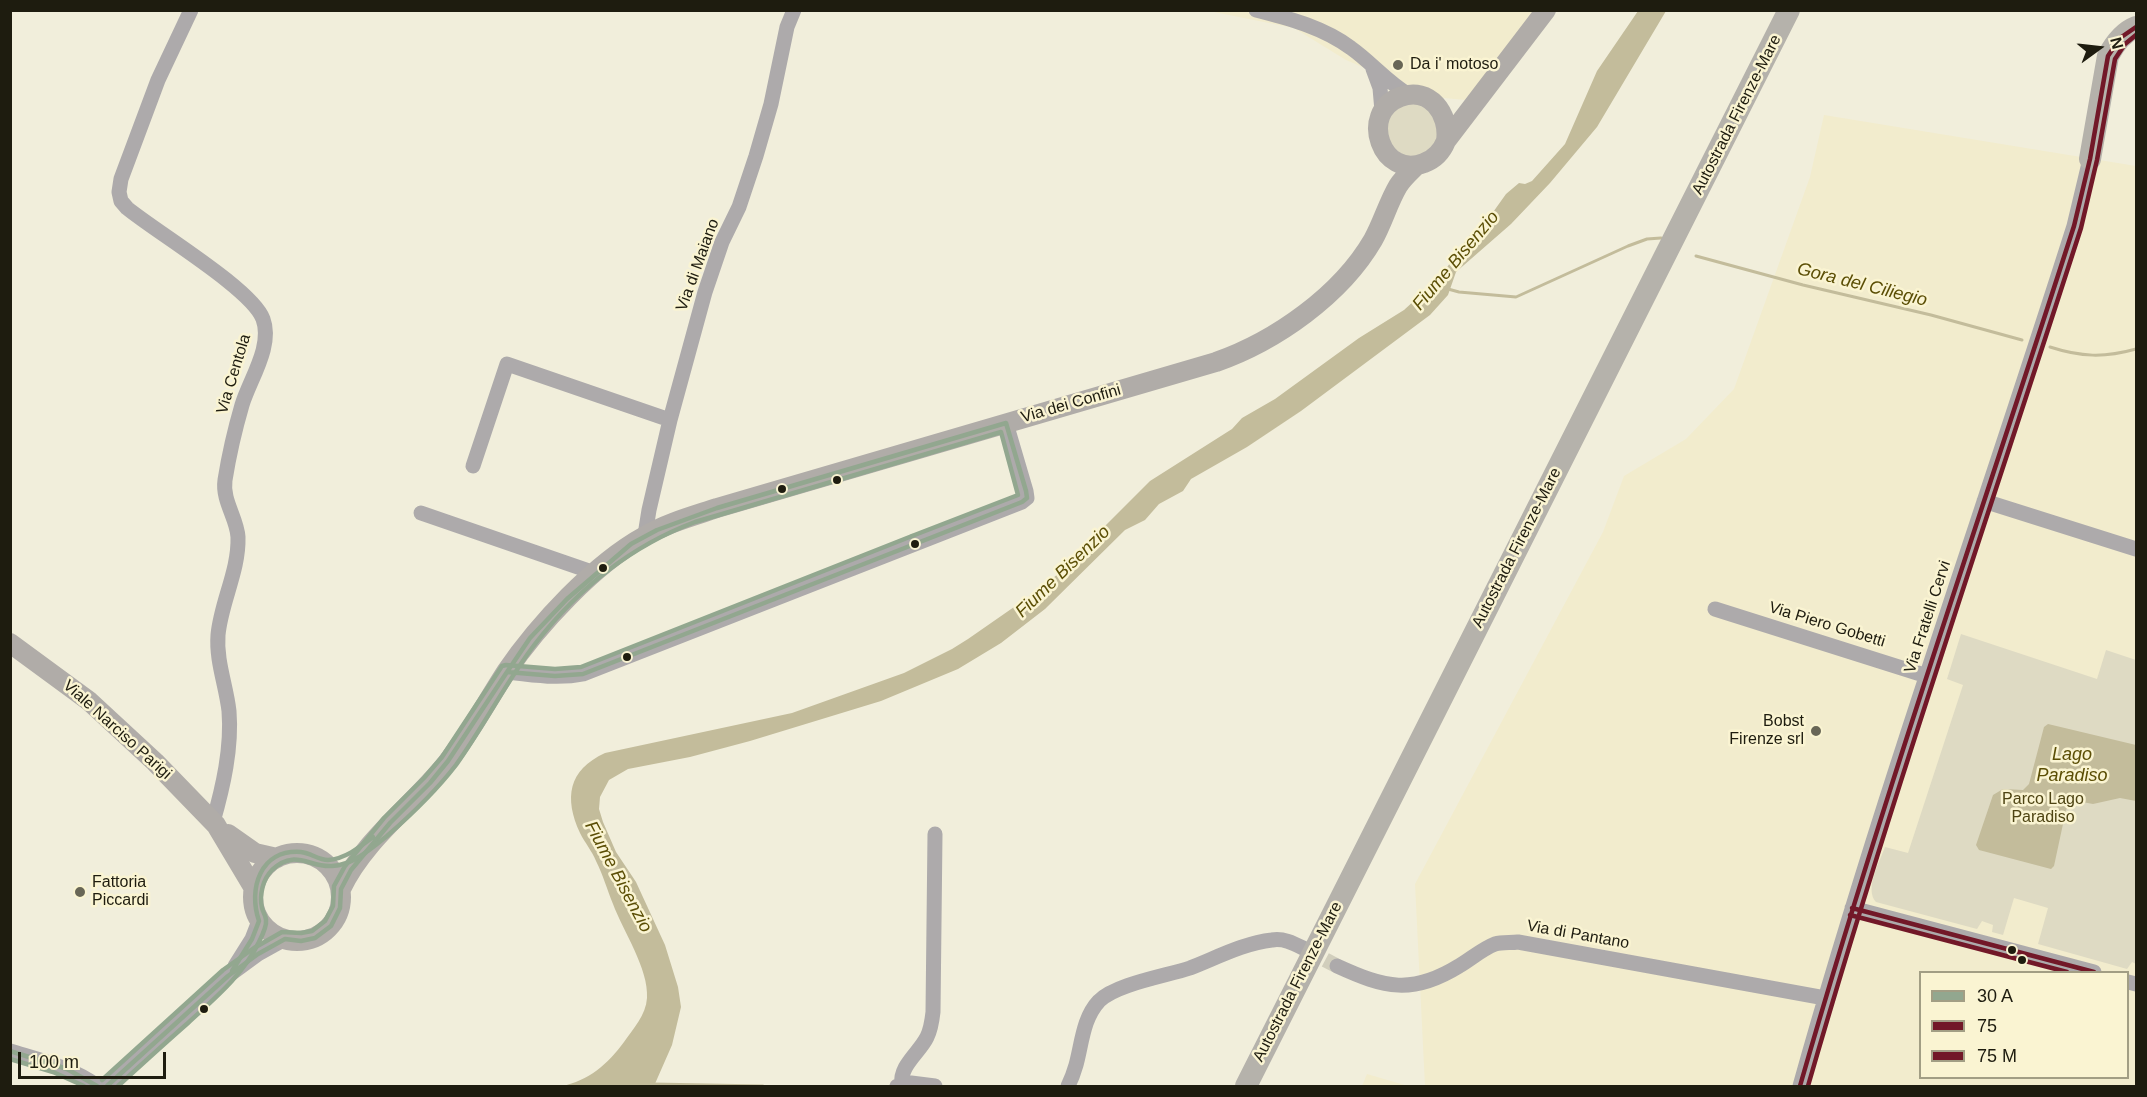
<!DOCTYPE html>
<html>
<head>
<meta charset="utf-8">
<style>
	body { margin:0 }
	#map { position:relative; width:2147px; height:1097px; overflow:hidden; background:#f1eedb; font-family:Arial,sans-serif }
	canvas { display:block }
	.frame { position:absolute; inset:0; border:12px solid #1e1c0f; pointer-events:none }
	.legend { position:absolute; left:1919px; top:971px; width:210px; height:108px; box-sizing:border-box; background:#faf4d2; border:2px solid #a29e84; margin:0; padding:8px 10px; list-style:none; font-size:18px; color:#1e1c0f }
	.legend li { display:flex; align-items:center; gap:12px; height:30px }
	.legend b { width:30px; border:2px solid #a29e84 }
	.north { position:absolute; left:2069px; top:18px; width:60px; height:60px; -webkit-text-stroke:4px #faf4d2; paint-order:stroke; rotate:75deg; font-size:16px; font-weight:700; line-height:24px; text-align:center; color:#1e1c0f }
	.north::after { content:''; display:block; margin:auto; width:21px; height:27px; background:#1e1c0f; clip-path:polygon(50% 0,100% 100%,50% 72%,0 100%) }
	.scale { position:absolute; left:18px; top:1052px; width:148px; height:27px; box-sizing:border-box; border:3px solid #1e1c0f; border-top:0; padding-left:8px; font-size:18px; line-height:21px; white-space:nowrap; color:#1e1c0f; -webkit-text-stroke:4px #faf4d2; paint-order:stroke }
</style>
</head>
<body>
<div id="map">
<canvas width="2147" height="1097"></canvas>
<div class="frame"></div>
<ul class="legend">
<li><b style="height:8px;background:#92a78f"></b>30 A</li>
<li><b style="height:8px;background:#721828"></b>75</li>
<li><b style="height:8px;background:#721828"></b>75 M</li>
</ul>
<div class="north">N</div>
<div class="scale">100 m</div>
</div>
<script>
const ctx = document.querySelector('canvas').getContext('2d');
ctx.lineJoin = 'round';
function paint(path, color) { ctx.fillStyle = color; ctx.fill(path, 'evenodd'); }
function trace(path, color, width, dash) { ctx.strokeStyle = color; ctx.lineWidth = width; ctx.lineCap = dash ? 'butt' : 'round'; ctx.setLineDash(dash || []); ctx.stroke(path); }
function drawText(font, color, halo, rows, align = 'center') {
  ctx.font = font + ' Arial,sans-serif'; ctx.lineWidth = 5; ctx.setLineDash([]); ctx.textBaseline = 'middle'; ctx.strokeStyle = halo; ctx.fillStyle = color; for (const [text, x, y, turn = 0] of rows) {
    ctx.save(); ctx.translate(x, y); ctx.rotate((+turn || 0) * Math.PI / 180); ctx.textAlign = isNaN(turn) ? turn : align; if (halo) ctx.strokeText(text, 0, 0); ctx.fillText(text, 0, 0); ctx.restore();
  }
}
const built = new Path2D(`
	M 1209,11 L 1534,11 L 1466,100 L 1444,98 L 1400,83 L 1346,60 L 1294,28 Z
	M 1824,115 L 2136,166 L 2136,1086 L 1425,1086 L 1415,884 L 1603,532 L 1624,476 L 1686,439 L 1734,389 L 1810,177 ZM 1920,972 L 2128,972 L 2128,1078 L 1920,1078 Z
	M 1367,1074 L 1408,1086 L 1362,1086 Z`);
const green = new Path2D(`
	M 1415,103 L 1434,112 L 1439,138 L 1426,155 L 1405,157 L 1388,143 L 1386,121 L 1399,106 Z
	M 1961,634 L 2097,679 L 2106,650 L 2136,660 L 2136,964 L 2132,962 L 2127,969 L 2038,944 L 2048,908 L 2014,898 L 2003,935 L 1992,932 L 1993,925 L 1982,921 L 1977,929 L 1876,902 C 1864,889 1880,861 1885,847 L 1908,853 L 1963,685 L 1947,679 Z`);
const water = new Path2D(`
	M 1638,11 L 1666,11 L 1597,127 L 1550,183 L 1511,224 L 1456,272 L 1448,295 L 1430,315 L 1301,411 L 1247,447 L 1191,479 L 1183,491 L 1159,504 L 1145,520 L 1125,530 L 1045,609 L 1001,643 L 958,669 L 881,701 L 750,741 L 690,757 L 628,769 L 609,780 L 600,797 L 599,809 L 603,822 L 616,852 L 636,882 L 665,945 L 678,987 L 681,1007 L 672,1045 L 654,1086 L 562,1086 C 588,1081 608,1064 624,1042 C 633,1029 646,1015 647,998 C 649,969 623,931 613,904 C 607,889 603,875 596,861 C 592,851 585,843 580,833 C 564,798 568,770 605,753 L 792,713 L 904,673 L 952,649 L 968,639 L 1027,598 L 1062,571 L 1073,558 L 1150,481 L 1232,429 L 1242,418 L 1275,399 L 1359,338 L 1404,310 L 1441,276 L 1468,237 L 1486,222 L 1506,194 L 1519,183 L 1525,184 L 1532,181 L 1565,144 L 1597,71 Z
	M 2048,724 L 2136,745 L 2136,801 L 2120,798 L 2093,804 L 2077,801 L 2071,804 L 2066,810 L 2054,866 L 2051,869 L 1979,850 L 1976,845 L 1993,795 L 2003,789 L 2023,790 L 2029,784 L 2044,727 Z`);
const stream = new Path2D(`
	M 1696,256 L 1803,285 L 1931,315 L 2022,340
	M 1448,289 L 1459,292 L 1516,297 L 1628,246 L 1647,239 L 1661,238
	M 2050,347 C 2081,357 2104,358 2136,349
	M 652,1084 L 763,1086`);
const minorTunnel = new Path2D(`
	M 1305,949 L 1337,966`);
const minor = new Path2D(`
	M 191,10 L 158,80 L 121,179 L 119,192 L 121,201 L 127,208 C 156,232 252,289 263,319 C 273,346 250,379 242,405 C 235,429 229,455 225,480 C 222,501 237,518 238,537 C 239,571 221,602 218,635 C 216,661 226,685 229,711 C 232,748 223,787 213,822
	M 1256,10 C 1290,19 1323,27 1351,48 C 1372,63 1386,81 1409,95
	M 1373,69 L 1380,88 L 1382,111
	M 473,466 L 507,364 L 670,420
	M 1984,501 L 2136,549
	M 421,513 L 595,573
	M 645,535 L 649,510 L 670,420 L 705,292 L 722,242 L 739,207 L 756,156 L 771,104 L 787,27 L 794,10
	M 1715,609 L 1927,676
	M 506,672 C 531,675 559,679 583,674 L 1022,502 L 1027,498 L 1026,491 L 1006,423
	M 1852,908 L 2094,972
	M 235,966 L 252,939 L 259,921
	M 1337,966 C 1385,988 1412,995 1459,966 C 1471,959 1482,949 1495,944 C 1502,942 1511,943 1518,942 L 1825,998
	M 2128,982 L 2136,984
	M 10,1051 C 39,1060 73,1068 97,1086
	M 902,1084 C 899,1066 920,1052 927,1037 C 931,1029 932,1021 933,1012 L 935,834
	M 107,1086 L 228,976 L 258,954 L 285,939
	M 897,1086 L 911,1083 L 935,1086
	M 1068,1086 C 1071,1080 1074,1072 1076,1065 C 1082,1043 1083,1018 1099,1001 C 1116,984 1166,976 1190,968 C 1216,958 1244,943 1272,940 C 1283,938 1293,943 1303,948
	M 1800,1086 C 1881,796 1983,513 2074,226 L 2090,159`);
const major = new Path2D(`
	M 1446,141 C 1450,114 1430,86 1400,97 C 1358,113 1382,180 1424,163 C 1435,159 1442,151 1446,141 L 1546,10
	M 10,643 L 89,701 L 155,762 L 216,825 L 253,887
	M 228,834 L 255,853 L 277,858
	M253 897a44 44 0 1 1 88 0a44 44 0 1 1-88 0Z
	M 341,889 C 364,840 413,805 446,764 C 469,735 486,703 506,672 C 538,625 594,564 645,536 C 667,523 693,516 717,508 L 1216,362 C 1276,341 1341,295 1373,240 C 1383,222 1388,203 1398,186 C 1403,178 1410,172 1417,165`);
const highway = new Path2D(`
	M 2090,159 L 2108,56 C 2115,43 2123,32 2136,27
	M 1246,1086 L 1789,10`);
const bus1 = new Path2D(`
	M 1006,423 L 1026,491 L 1027,498 L 1022,502 L 583,674 L 555,676 L 507,672 L 530,638 L 567,599 L 631,544 L 657,530 L 717,508 Z
	M 232,971 L 252,939 L 259,921 C 248,889 260,849 301,852 C 311,853 318,860 328,860 C 345,859 360,847 373,837
	M 10,1051 L 67,1069 L 97,1086
	M 107,1086 L 228,976 L 258,954 L 285,939 L 301,941 L 315,938 L 331,926 L 340,908 L 341,889 L 351,870 L 390,823 L 430,783 L 448,761 L 507,672`);
const bus2 = new Path2D(`
	M 1852,908 L 2094,972
	M 1800,1086 C 1883,797 1982,512 2074,226 L 2090,159 L 2108,56 L 2120,38 L 2136,27`);
const bus3 = new Path2D(`
	M 1850,915 L 2067,972
	M 1808,1086 C 1891,798 1989,514 2081,228 L 2097,160 L 2115,59 L 2125,44 L 2136,35`);
const bus4 = new Path2D(`
	M 10,1059 L 53,1072 L 84,1086
	M 118,1086 C 141,1065 164,1044 188,1023 C 215,998 243,975 259,942 C 262,936 267,926 266,920 C 266,916 263,912 262,908 C 259,895 263,879 272,870 C 295,848 310,868 332,866 C 353,865 371,849 387,836 C 411,815 436,791 456,765 C 484,726 506,682 535,644 C 577,590 631,546 695,522 L 1001,432 L 1018,495 L 912,536`);
const bus5 = new Path2D(`
	M 102,1080 L 223,970 L 254,948 L 282,932 L 301,933 L 312,931 L 325,921 L 333,906 L 334,886 L 345,866 L 384,818 L 424,778 L 442,757 L 502,666 L 506,665 L 555,669 L 581,667 L 912,536`);
const markers = [
	[1398,65,6,"#686656"],
	[837,480,5,"#1e1c0f"],
	[782,489,5,"#1e1c0f"],
	[915,544,5,"#1e1c0f"],
	[603,568,5,"#1e1c0f"],
	[627,657,5,"#1e1c0f"],
	[1816,731,6,"#686656"],
	[80,892,6,"#686656"],
	[2012,950,5,"#1e1c0f"],
	[2022,960,5,"#1e1c0f"],
	[204,1009,5,"#1e1c0f"]
];
const poiNames = [
	["Da i' motoso",1410,65],
	["Bobst",1804,722,"right"],
	["Firenze srl",1804,740,"right"],
	["Fattoria",92,883],
	["Piccardi",92,901]
];
const streetNames = [
	["Autostrada Firenze-Mare",1737,115,-63],
	["Via di Maiano",698,265,-70],
	["Via Centola",234,374,-73],
	["Via dei Confini",1071,404,-16],
	["Autostrada Firenze-Mare",1517,548,-63],
	["Via Fratelli Cervi",1928,617,-72],
	["Via Piero Gobetti",1827,625,17],
	["Viale Narciso Parigi",117,730,42],
	["Via di Pantano",1578,935,10],
	["Autostrada Firenze-Mare",1298,982,-63]
];
const parkNames = [
	["Parco Lago",2043,800],
	["Paradiso",2043,818]
];
const waterNames = [
	["Fiume Bisenzio",1456,261,-50],
	["Gora del Ciliegio",1862,285,14],
	["Fiume Bisenzio",1063,572,-44],
	["Lago",2072,755],
	["Paradiso",2072,776],
	["Fiume Bisenzio",618,877,62]
];
paint(built, '#f2eccd');
paint(green, '#dedac3');
paint(water, '#c3bc9b');
trace(stream, '#c3bc9b', 3);
trace(minorTunnel, '#d1cebc', 15, [15, 8]);
trace(minor, '#adaaab', 15);
trace(major, '#b0aca8', 20);
trace(highway, '#b5b2ab', 22);
trace(bus1, '#92a78f', 4.5);
trace(bus2, '#721828', 4.5);
trace(bus3, '#721828', 4.5);
trace(bus4, '#92a78f', 4.5);
trace(bus5, '#92a78f', 4.5);
for (const [x, y, r, color] of markers) { const dot = new Path2D(); dot.arc(x, y, r, 0, 2 * Math.PI); ctx.fillStyle = color; ctx.fill(dot); trace(dot, '#faf4d2', 2); }
drawText('16px', '#1e1c0f', '#faf4d2', poiNames, 'left');
drawText('16px', '#1e1c0f', '#faf4d2', streetNames);
drawText('16px', '#4e4413', '#faf4d2', parkNames);
drawText('italic 18px', '#5b4e05', '#faf4d2', waterNames);
</script>
</body>
</html>
